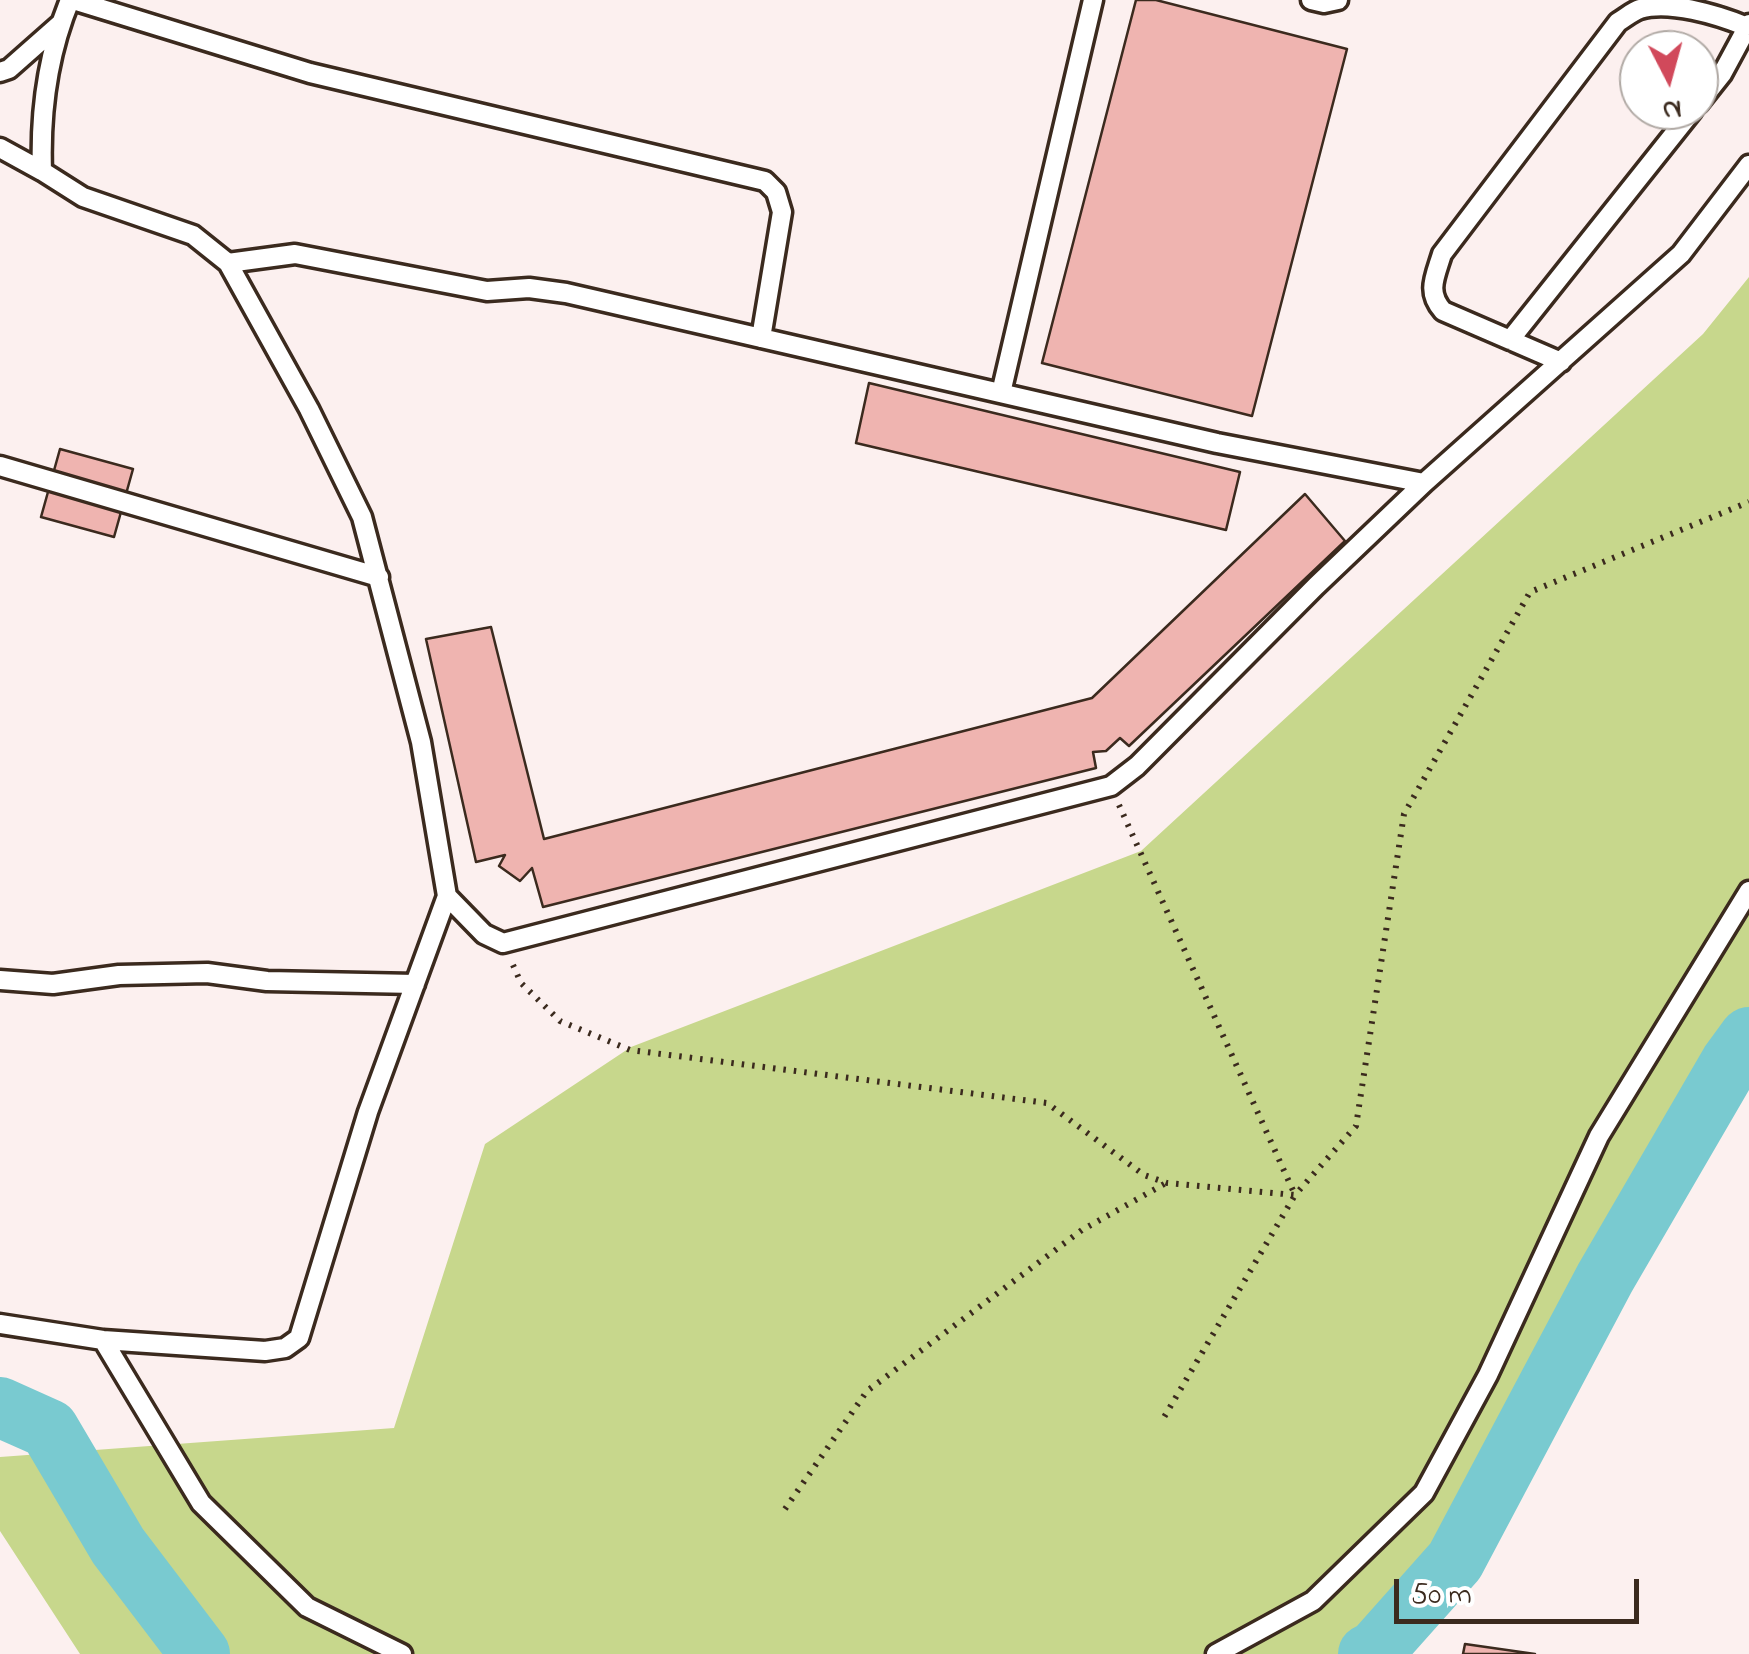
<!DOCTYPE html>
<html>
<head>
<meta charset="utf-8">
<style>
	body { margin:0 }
	#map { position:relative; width:1749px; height:1654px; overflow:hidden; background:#fcf0ef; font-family:"Indie Flower",sans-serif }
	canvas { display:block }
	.north { position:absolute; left:1619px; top:30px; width:100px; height:100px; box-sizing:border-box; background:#fff; border:2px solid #b1aaa5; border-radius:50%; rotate:174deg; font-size:28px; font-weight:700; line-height:40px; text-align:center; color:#3b2a1e }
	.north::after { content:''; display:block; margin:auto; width:35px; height:45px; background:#d1495b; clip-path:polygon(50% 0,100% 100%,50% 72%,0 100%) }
	.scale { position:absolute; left:1394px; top:1579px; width:245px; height:45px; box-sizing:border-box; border:5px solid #3b2a1e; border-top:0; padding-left:12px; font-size:30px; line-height:35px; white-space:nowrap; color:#3b2a1e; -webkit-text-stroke:8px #fff; paint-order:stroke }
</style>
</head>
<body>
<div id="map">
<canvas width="1749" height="1654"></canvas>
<div class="north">N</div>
<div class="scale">50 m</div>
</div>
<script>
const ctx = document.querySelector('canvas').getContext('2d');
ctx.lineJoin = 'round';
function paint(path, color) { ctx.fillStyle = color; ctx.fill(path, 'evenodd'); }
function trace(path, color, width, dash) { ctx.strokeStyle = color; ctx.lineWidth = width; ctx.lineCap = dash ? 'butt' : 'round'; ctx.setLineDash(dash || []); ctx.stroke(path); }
const green = new Path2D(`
	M 1749,277 L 1749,1037 L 1730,1063 L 1605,1278 L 1455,1561 L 1401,1654 L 80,1654 L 0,1531 L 0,1457 L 394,1428 L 485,1144 L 631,1047 L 1141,851 L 1703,334 Z`);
const river = new Path2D(`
	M 0,1407 L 49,1429 L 118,1546 L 200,1654
	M 1368,1654 L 1375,1651 L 1455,1561 L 1605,1278 L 1730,1063 L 1749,1037`);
const building = new Path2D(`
	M 1136,0 L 1156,0 L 1347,49 L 1252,416 L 1042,363 Z
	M 869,383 L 1240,472 L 1226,530 L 856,443 Z
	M 60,449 L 133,469 L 114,537 L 41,517 Z
	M 1305,494 L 1345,541 L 1129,746 L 1120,738 L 1106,751 L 1093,752 L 1096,768 L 543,907 L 532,868 L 520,881 L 499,866 L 505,855 L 476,862 L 426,639 L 491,627 L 544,839 L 1092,698 Z
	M 1465,1644 L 1535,1654 L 1463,1654 Z`);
const path = new Path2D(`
	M 1119,805 L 1295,1195 L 1163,1419
	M 513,965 L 521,983 L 560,1021 L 630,1050 L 1047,1103 L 1144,1175 L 1167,1183 L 1295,1195 L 1356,1126 L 1404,814 L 1530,592 L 1749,502
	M 785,1509 L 867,1391 L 1082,1230 L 1166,1183`);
const service = new Path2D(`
	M 73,0 L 310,73 L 765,181 L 776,192 L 782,212 L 761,338
	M 1311,0 L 1324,3 L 1338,0
	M 0,72 L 9,69 L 60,24
	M 1699,103 L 1722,74 L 1749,24
	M 0,148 L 42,171
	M 228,263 L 295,254 L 487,291 L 529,288 L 566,293 L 1217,443 L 1424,483
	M 1510,340 L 1693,110
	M 1561,362 L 1443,311 C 1426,292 1435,277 1442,254 L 1618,22 C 1625,18 1633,11 1640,9 C 1669,0 1718,15 1745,26
	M 1001,393 L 1093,0
	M 0,466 L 379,577
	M 447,896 L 484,934 L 503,943 L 1111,786 L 1137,766 L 1316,586 L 1424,483 L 1681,254 L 1749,165
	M 0,980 L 53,984 L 119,975 L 207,973 L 267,981 L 415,984
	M 0,1324 L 103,1340 L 265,1351 L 285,1348 L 299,1338 L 368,1112 L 447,896 L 421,742 L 362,517 L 309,409 L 228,263 L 193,235 L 83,197 L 42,171 C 40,114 48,53 70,0
	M 103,1340 L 201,1503 L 307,1607 L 402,1654
	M 1216,1654 L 1313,1601 L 1424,1493 L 1488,1375 L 1599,1136 L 1749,891`);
paint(green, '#c7d78c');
trace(river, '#79cad0', 60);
paint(building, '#efb4b0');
trace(building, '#3b2a1e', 2.5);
trace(service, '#3b2a1e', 25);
trace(path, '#3b2a1e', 6, [2.5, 8]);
trace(service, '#fff', 18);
</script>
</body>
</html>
